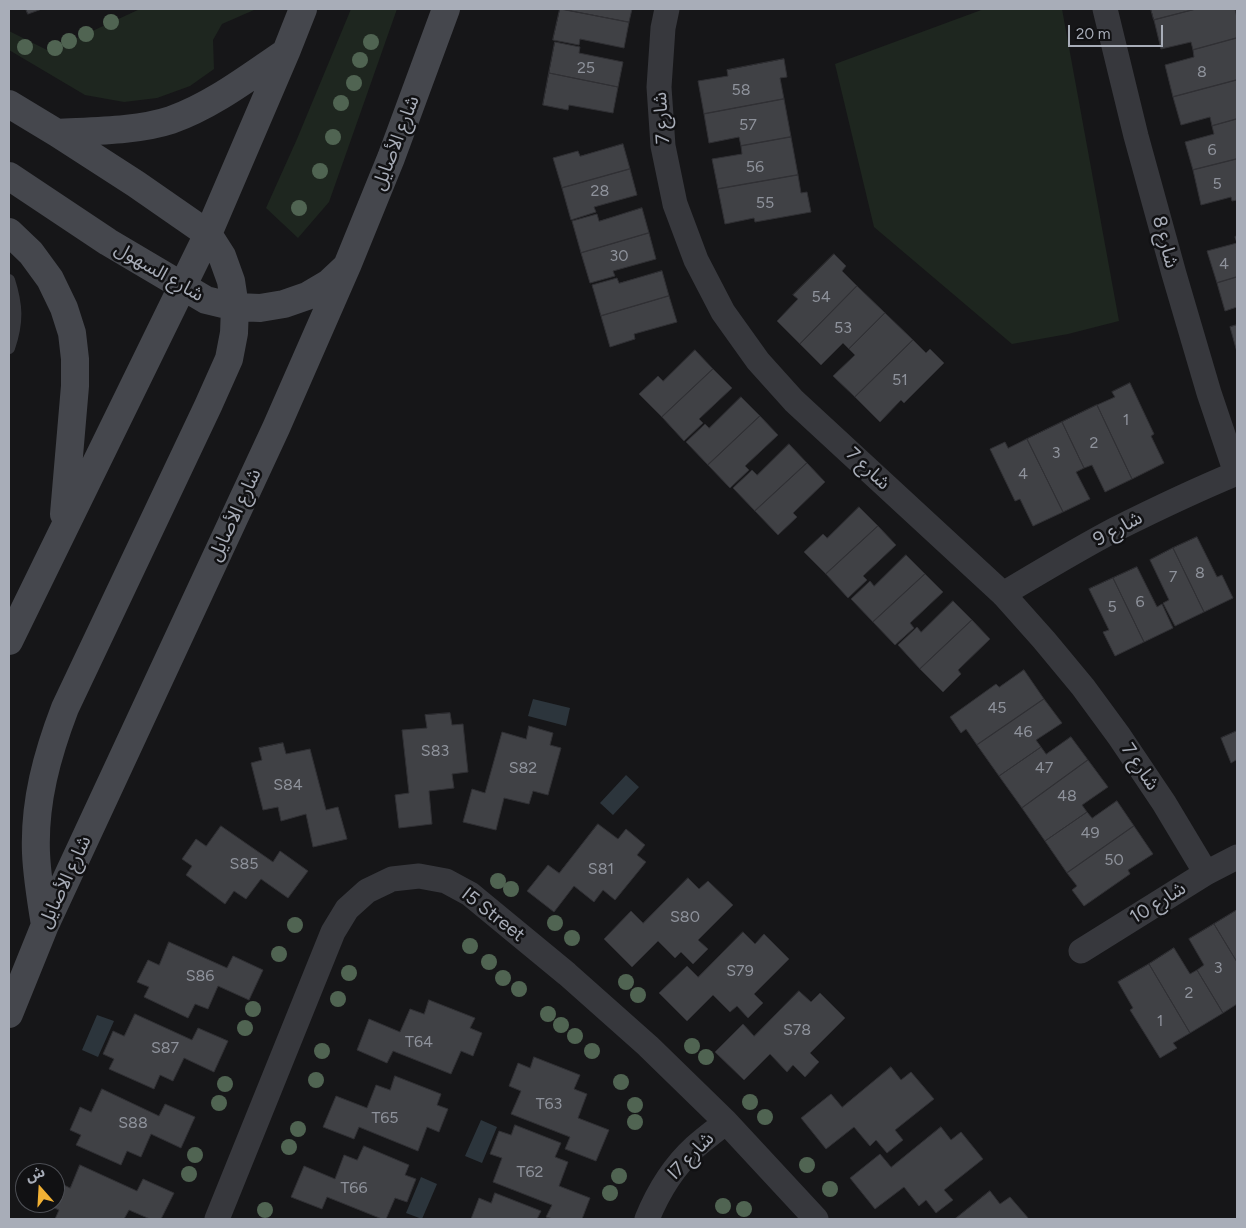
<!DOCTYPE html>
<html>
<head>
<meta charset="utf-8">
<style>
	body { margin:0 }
	#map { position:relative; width:1246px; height:1228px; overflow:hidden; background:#161618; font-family:Figtree,"Noto Sans Arabic",sans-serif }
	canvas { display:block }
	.frame { position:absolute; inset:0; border:10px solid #a8adb8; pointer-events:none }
	.north { position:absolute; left:15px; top:1163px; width:50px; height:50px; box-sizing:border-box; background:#111113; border:1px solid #4d4f55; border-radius:50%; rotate:341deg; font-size:14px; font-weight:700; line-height:20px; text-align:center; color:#a8adb8 }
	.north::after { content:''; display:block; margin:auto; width:18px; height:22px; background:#f2b134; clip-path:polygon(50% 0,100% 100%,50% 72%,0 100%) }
	.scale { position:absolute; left:1068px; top:25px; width:95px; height:22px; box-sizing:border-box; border:2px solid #a8adb8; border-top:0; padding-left:6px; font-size:15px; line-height:18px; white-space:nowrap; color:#a8adb8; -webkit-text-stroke:4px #111113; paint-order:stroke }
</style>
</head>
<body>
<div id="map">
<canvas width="1246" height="1228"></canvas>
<div class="frame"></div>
<div class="north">ش</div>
<div class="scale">20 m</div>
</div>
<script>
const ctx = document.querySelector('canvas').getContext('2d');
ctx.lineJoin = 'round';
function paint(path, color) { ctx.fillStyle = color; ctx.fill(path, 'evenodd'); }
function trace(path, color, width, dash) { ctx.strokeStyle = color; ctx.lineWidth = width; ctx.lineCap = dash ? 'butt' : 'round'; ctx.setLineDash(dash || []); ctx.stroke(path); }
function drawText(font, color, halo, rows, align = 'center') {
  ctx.font = font + ' Figtree,"Noto Sans Arabic",sans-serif'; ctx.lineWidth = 5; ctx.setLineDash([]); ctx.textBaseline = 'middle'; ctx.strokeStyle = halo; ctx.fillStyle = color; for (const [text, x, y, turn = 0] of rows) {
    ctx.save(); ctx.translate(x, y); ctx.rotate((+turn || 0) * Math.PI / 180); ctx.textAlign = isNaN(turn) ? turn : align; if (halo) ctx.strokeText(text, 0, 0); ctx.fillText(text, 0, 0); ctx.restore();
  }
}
const green = new Path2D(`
	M 140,9 L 254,9 L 254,10 L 222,24 L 213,40 L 214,69 L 190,86 L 157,98 L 124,102 L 85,95 L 9,50 L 9,31 L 49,51 Z
	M 351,9 L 397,9 L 329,202 L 298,238 L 266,208 L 297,139 Z
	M 984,9 L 1062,9 L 1119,321 L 1068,334 L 1012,344 L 874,227 L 835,64 Z`);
const water = new Path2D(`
	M 533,699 L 570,708 L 566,726 L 528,716 Z
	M 626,775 L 639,787 L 613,815 L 600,803 Z
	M 97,1015 L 114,1021 L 98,1057 L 82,1050 Z
	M 481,1120 L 497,1127 L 482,1163 L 465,1156 Z
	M 421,1177 L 437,1184 L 422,1219 L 406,1213 Z`);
const building = new Path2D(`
	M 26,9 L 42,9 L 28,14 Z
	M 560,9 L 629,22 L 624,48 L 580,39 L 579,45 L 553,40 Z
	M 562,9 L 632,9 L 629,22 Z
	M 1151,9 L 1196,9 L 1154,20 Z
	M 1196,9 L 1235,9 L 1237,18 L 1237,38 L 1193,50 L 1191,42 L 1161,49 L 1154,20 Z
	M 1237,38 L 1237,80 L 1173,97 L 1165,65 L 1194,57 L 1193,50 Z
	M 555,42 L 580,47 L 579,53 L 623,62 L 618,87 L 549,73 Z
	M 784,59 L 787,77 L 780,78 L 784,99 L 704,114 L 698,81 L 728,76 L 727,70 Z
	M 549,73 L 618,87 L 613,113 L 569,105 L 568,110 L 543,105 Z
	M 1237,80 L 1237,119 L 1212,126 L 1210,117 L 1181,125 L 1173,97 Z
	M 784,99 L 791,137 L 741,146 L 739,137 L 709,143 L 704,114 Z
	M 1237,119 L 1237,159 L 1193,170 L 1185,142 L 1214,134 L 1212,126 Z
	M 791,137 L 798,175 L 718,189 L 712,159 L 742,154 L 741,146 Z
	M 623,144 L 630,169 L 562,188 L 553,158 L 578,151 L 580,156 Z
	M 1237,159 L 1237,200 L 1232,201 L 1231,197 L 1201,205 L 1193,170 Z
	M 630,169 L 637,195 L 594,207 L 596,212 L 571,220 L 562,188 Z
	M 798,175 L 801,193 L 807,192 L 811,212 L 755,222 L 754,218 L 725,224 L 718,189 Z
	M 642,208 L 649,233 L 581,253 L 572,221 L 597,214 L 599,221 Z
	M 649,233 L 656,259 L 613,271 L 615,276 L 590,283 L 581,253 Z
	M 1237,236 L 1237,277 L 1217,283 L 1207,251 L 1237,243 L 1235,237 Z
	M 834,254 L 846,266 L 842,271 L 857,286 L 800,344 L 777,321 L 798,299 L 793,295 Z
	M 662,271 L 669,296 L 601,316 L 592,285 L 617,278 L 619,283 Z
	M 1237,277 L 1237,307 L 1225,311 L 1217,283 Z
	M 857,286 L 885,313 L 849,349 L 843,343 L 821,365 L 800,344 Z
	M 669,296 L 677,322 L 634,334 L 635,339 L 610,347 L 601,316 Z
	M 885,313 L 913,340 L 855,397 L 833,376 L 855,355 L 849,349 Z
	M 1237,325 L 1237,352 L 1230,327 Z
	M 913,340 L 926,353 L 930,349 L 944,363 L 904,403 L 901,400 L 880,422 L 855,397 Z
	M 695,350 L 713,369 L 662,417 L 639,394 L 658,376 L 663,381 Z
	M 713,369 L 732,388 L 699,419 L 703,423 L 684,441 L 662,417 Z
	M 1130,383 L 1154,434 L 1151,436 L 1164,463 L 1132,479 L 1097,405 L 1115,397 L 1112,392 Z
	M 741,397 L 760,416 L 708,465 L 686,442 L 705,424 L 709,428 Z
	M 1097,405 L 1132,479 L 1105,492 L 1092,465 L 1084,468 L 1062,422 Z
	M 760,416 L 778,435 L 745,466 L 749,470 L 730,488 L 708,465 Z
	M 1062,422 L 1084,468 L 1076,472 L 1090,499 L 1063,512 L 1027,439 Z
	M 1027,439 L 1063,512 L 1033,526 L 1020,499 L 1015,501 L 990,449 L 1005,442 L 1008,448 Z
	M 789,444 L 807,463 L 755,511 L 733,488 L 752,470 L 757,475 Z
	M 807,463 L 825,482 L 793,513 L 797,517 L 778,535 L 755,511 Z
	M 859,507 L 878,526 L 826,574 L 804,552 L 823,534 L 827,538 Z
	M 878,526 L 896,545 L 863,576 L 867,580 L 848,598 L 826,574 Z
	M 1197,537 L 1217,577 L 1222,575 L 1233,598 L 1204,612 L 1173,548 Z
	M 1173,548 L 1204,612 L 1175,626 L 1163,603 L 1169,600 L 1150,560 Z
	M 906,555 L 925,574 L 873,622 L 851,599 L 870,581 L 874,586 Z
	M 1137,567 L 1157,607 L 1162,604 L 1173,628 L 1144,642 L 1113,578 Z
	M 925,574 L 943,592 L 910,623 L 914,628 L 895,645 L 873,622 Z
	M 1113,578 L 1144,642 L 1115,656 L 1103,632 L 1109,630 L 1089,589 Z
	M 953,601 L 972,620 L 920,669 L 898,645 L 917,627 L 921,632 Z
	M 972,620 L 990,639 L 958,670 L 961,674 L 943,692 L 920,669 Z
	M 1024,670 L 1044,699 L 977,745 L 966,729 L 961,733 L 950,717 L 996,684 L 999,687 Z
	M 1044,699 L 1062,723 L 1036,740 L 1041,747 L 999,776 L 977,745 Z
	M 450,713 L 452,725 L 463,724 L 468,772 L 452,774 L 454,788 L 429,791 L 432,824 L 399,828 L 395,795 L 409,793 L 402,730 L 427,728 L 425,715 Z
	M 529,726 L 553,733 L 550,745 L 561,748 L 548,795 L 533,791 L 529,804 L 504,798 L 496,830 L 463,822 L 472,789 L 485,793 L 502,732 L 526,739 Z
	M 1237,731 L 1237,762 L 1236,760 L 1231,763 L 1221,738 Z
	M 1071,737 L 1088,760 L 1022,808 L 999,776 L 1041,747 L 1046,754 Z
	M 283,743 L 286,754 L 310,749 L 326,810 L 338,807 L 347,839 L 313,847 L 306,814 L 281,821 L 278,807 L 263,810 L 251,763 L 262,760 L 259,748 Z
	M 1088,760 L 1108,787 L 1082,805 L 1087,812 L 1045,841 L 1022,808 Z
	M 1117,801 L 1134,826 L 1067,873 L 1045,841 L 1087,812 L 1092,818 Z
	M 598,824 L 618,839 L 626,829 L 645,845 L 637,855 L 646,862 L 615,900 L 603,890 L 594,902 L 574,886 L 554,912 L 527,891 L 548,865 L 559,873 Z
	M 221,826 L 273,862 L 280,851 L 308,871 L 288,898 L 261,879 L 246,899 L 234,891 L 225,904 L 186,875 L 192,866 L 182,859 L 196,839 L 206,846 Z
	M 1134,826 L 1153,854 L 1128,870 L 1130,874 L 1084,906 L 1072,890 L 1077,886 L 1067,873 Z
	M 688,878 L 699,889 L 708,881 L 733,905 L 698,940 L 708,949 L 693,964 L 681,952 L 675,958 L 658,941 L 632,967 L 604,939 L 631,911 L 643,923 Z
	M 1237,910 L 1237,962 L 1214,924 Z
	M 1214,924 L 1237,962 L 1237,1004 L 1223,1013 L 1197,970 L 1204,965 L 1189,939 Z
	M 743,932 L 755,944 L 764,934 L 789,959 L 754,994 L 763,1003 L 748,1018 L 737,1006 L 730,1012 L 713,995 L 687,1021 L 659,993 L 687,966 L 698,977 Z
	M 169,942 L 227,968 L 233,956 L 263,970 L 249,1000 L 218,986 L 208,1009 L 195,1004 L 188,1018 L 144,997 L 149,987 L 137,982 L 148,960 L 159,965 Z
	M 1174,948 L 1190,974 L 1197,970 L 1223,1013 L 1190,1033 L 1149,964 Z
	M 1149,964 L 1190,1033 L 1173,1043 L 1177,1048 L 1160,1058 L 1130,1010 L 1133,1008 L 1118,982 Z
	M 799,991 L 811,1002 L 820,993 L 845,1018 L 810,1053 L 819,1062 L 805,1077 L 793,1065 L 787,1072 L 770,1054 L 744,1080 L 715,1052 L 743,1024 L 754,1036 Z
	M 429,1000 L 475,1018 L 470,1028 L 482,1033 L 473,1056 L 461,1051 L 451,1074 L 393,1051 L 387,1063 L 357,1050 L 369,1019 L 400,1032 L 410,1009 L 424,1014 Z
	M 135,1014 L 192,1040 L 198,1028 L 228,1041 L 214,1072 L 184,1058 L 173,1081 L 160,1075 L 154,1089 L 109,1069 L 114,1059 L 103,1054 L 113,1031 L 124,1036 Z
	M 534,1057 L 580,1075 L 574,1089 L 587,1094 L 578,1118 L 609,1130 L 596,1161 L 565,1149 L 570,1137 L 511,1114 L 521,1091 L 509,1086 L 518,1063 L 530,1068 Z
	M 891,1067 L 901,1080 L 911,1072 L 934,1099 L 895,1130 L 903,1140 L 887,1153 L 876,1140 L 870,1146 L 854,1127 L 826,1149 L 801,1118 L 831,1094 L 842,1107 Z
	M 395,1076 L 441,1094 L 437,1105 L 448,1109 L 439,1132 L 427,1127 L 418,1151 L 359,1127 L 354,1139 L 323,1127 L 336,1096 L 367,1108 L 376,1085 L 390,1090 Z
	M 102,1089 L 159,1116 L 165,1104 L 195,1117 L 181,1148 L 151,1134 L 141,1157 L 127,1151 L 121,1165 L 76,1145 L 81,1135 L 70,1130 L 80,1107 L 91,1112 Z
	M 515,1125 L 561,1143 L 555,1157 L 568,1162 L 559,1186 L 590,1198 L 582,1219 L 553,1219 L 546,1217 L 552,1205 L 493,1182 L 502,1158 L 490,1154 L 499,1131 L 511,1135 Z
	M 941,1127 L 951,1140 L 961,1132 L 983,1159 L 944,1190 L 953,1200 L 936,1213 L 926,1200 L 919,1206 L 904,1187 L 875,1209 L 850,1178 L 880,1154 L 891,1167 Z
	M 364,1146 L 409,1165 L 405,1175 L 416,1179 L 407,1202 L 395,1198 L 386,1219 L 382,1219 L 327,1197 L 322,1209 L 291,1197 L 304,1166 L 335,1179 L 344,1155 L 357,1160 Z
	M 80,1165 L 137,1191 L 143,1179 L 174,1193 L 161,1219 L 150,1219 L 129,1210 L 124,1219 L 55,1219 L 59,1210 L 48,1205 L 49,1203 L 55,1203 L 55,1189 L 58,1182 L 70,1188 Z
	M 990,1191 L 1000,1204 L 1010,1197 L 1029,1219 L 955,1219 Z
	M 495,1193 L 541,1211 L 537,1219 L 471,1219 L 479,1198 L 491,1203 Z`);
const lane = new Path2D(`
	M 9,280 C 17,305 18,322 9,348`);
const street = new Path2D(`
	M 667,9 L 663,28 L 659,87 L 663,146 L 675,204 L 696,260 L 723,312 L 758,361 L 794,401 L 1003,594 L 1044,640 L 1083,687 L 1119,736 L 1164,803 L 1206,873
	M 1105,9 L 1136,136 L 1174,274 L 1209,393 L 1236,473
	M 1003,594 C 1040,572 1078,549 1116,529 C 1156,509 1196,490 1237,473
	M 1081,951 L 1206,873 L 1237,857
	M 217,1219 L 333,932 L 347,909 L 367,891 L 392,879 L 419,876 L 446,881 L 470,894 L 567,974 L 648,1046 L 726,1122 L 816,1219
	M 647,1219 C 658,1192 673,1167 695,1147 C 705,1138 716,1130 726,1122`);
const secondary = new Path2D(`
	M 9,104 L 57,133 L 136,184 L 208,234 L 222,256 L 231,281 L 235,307 L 234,333 L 229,359 L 208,406 L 65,708 C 47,755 34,802 36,853 C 37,877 41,901 45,925
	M 57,133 C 91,131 138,131 171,120 C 213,105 249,77 286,52
	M 9,176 L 108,242 L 206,300 L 235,307 L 260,308 L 284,304 L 307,296 L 329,283 L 345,268
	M 9,232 L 31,253 L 50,279 L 64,308 L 72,333 L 75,359 L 75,386 L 64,514
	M 9,641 L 208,234 L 286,52 L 303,9
	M 9,1014 L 45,925 L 276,428 L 347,266 L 391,158 L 446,9`);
const trees = [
	[111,22],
	[86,34],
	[69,41],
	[371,42],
	[25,47],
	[55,48],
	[360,60],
	[354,83],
	[341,103],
	[333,137],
	[320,171],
	[299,208],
	[498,881],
	[511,889],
	[555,923],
	[295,925],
	[572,938],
	[470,946],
	[279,954],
	[489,962],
	[349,973],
	[503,978],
	[626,982],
	[519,989],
	[638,995],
	[338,999],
	[253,1009],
	[548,1014],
	[561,1025],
	[245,1028],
	[575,1036],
	[692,1046],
	[322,1051],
	[592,1051],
	[706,1057],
	[316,1080],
	[621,1082],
	[225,1084],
	[750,1102],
	[219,1103],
	[635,1105],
	[765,1117],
	[635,1122],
	[298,1129],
	[289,1147],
	[195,1155],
	[807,1165],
	[189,1174],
	[619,1176],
	[830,1189],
	[610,1193],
	[723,1206],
	[744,1209],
	[265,1210]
];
const numberNames = [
	["25",586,68],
	["8",1202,72],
	["58",741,90],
	["57",748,125],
	["6",1212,150],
	["56",755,167],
	["5",1217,184],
	["28",600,191],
	["55",765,203],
	["30",619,256],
	["4",1224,264],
	["54",821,297],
	["53",843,328],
	["51",900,380],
	["1",1126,420],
	["2",1094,443],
	["3",1056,453],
	["4",1023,474],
	["8",1200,573],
	["7",1173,577],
	["6",1140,602],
	["5",1112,607],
	["45",997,708],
	["46",1023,732],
	["S83",435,751],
	["S82",523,768],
	["47",1044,768],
	["S84",288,785],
	["48",1067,796],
	["49",1090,833],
	["50",1114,860],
	["S85",244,864],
	["S81",601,869],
	["S80",685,917],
	["3",1218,968],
	["S79",740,971],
	["S86",200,976],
	["2",1189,993],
	["1",1160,1021],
	["S78",797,1030],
	["T64",419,1042],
	["S87",165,1048],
	["T63",549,1104],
	["T65",385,1118],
	["S88",133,1123],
	["T62",530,1172],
	["T66",354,1188]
];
const streetNames = [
	["شارع 7",662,118,-94],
	["شارع الأصايل",396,143,-69],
	["شارع 8",1165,242,75],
	["شارع السهول",159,272,30],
	["شارع 7",868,469,43],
	["شارع الأصايل",235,515,-65],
	["شارع 9",1118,529,-28],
	["شارع 7",1140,767,56],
	["شارع الأصايل",65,882,-65],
	["شارع 10",1158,903,-32],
	["I5 Street",493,915,38],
	["I7 شارع",691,1156,-46]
];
paint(green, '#1e261f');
paint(water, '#2c353c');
paint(building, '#404145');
trace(building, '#303034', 1);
trace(lane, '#37383d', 12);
trace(street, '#37383d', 25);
trace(secondary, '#45474d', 28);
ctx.fillStyle = '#506452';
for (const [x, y] of trees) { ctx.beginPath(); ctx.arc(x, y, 8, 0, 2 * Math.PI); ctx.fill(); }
drawText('16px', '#8e929b', null, numberNames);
drawText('19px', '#a8adb8', '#111113', streetNames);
</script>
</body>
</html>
